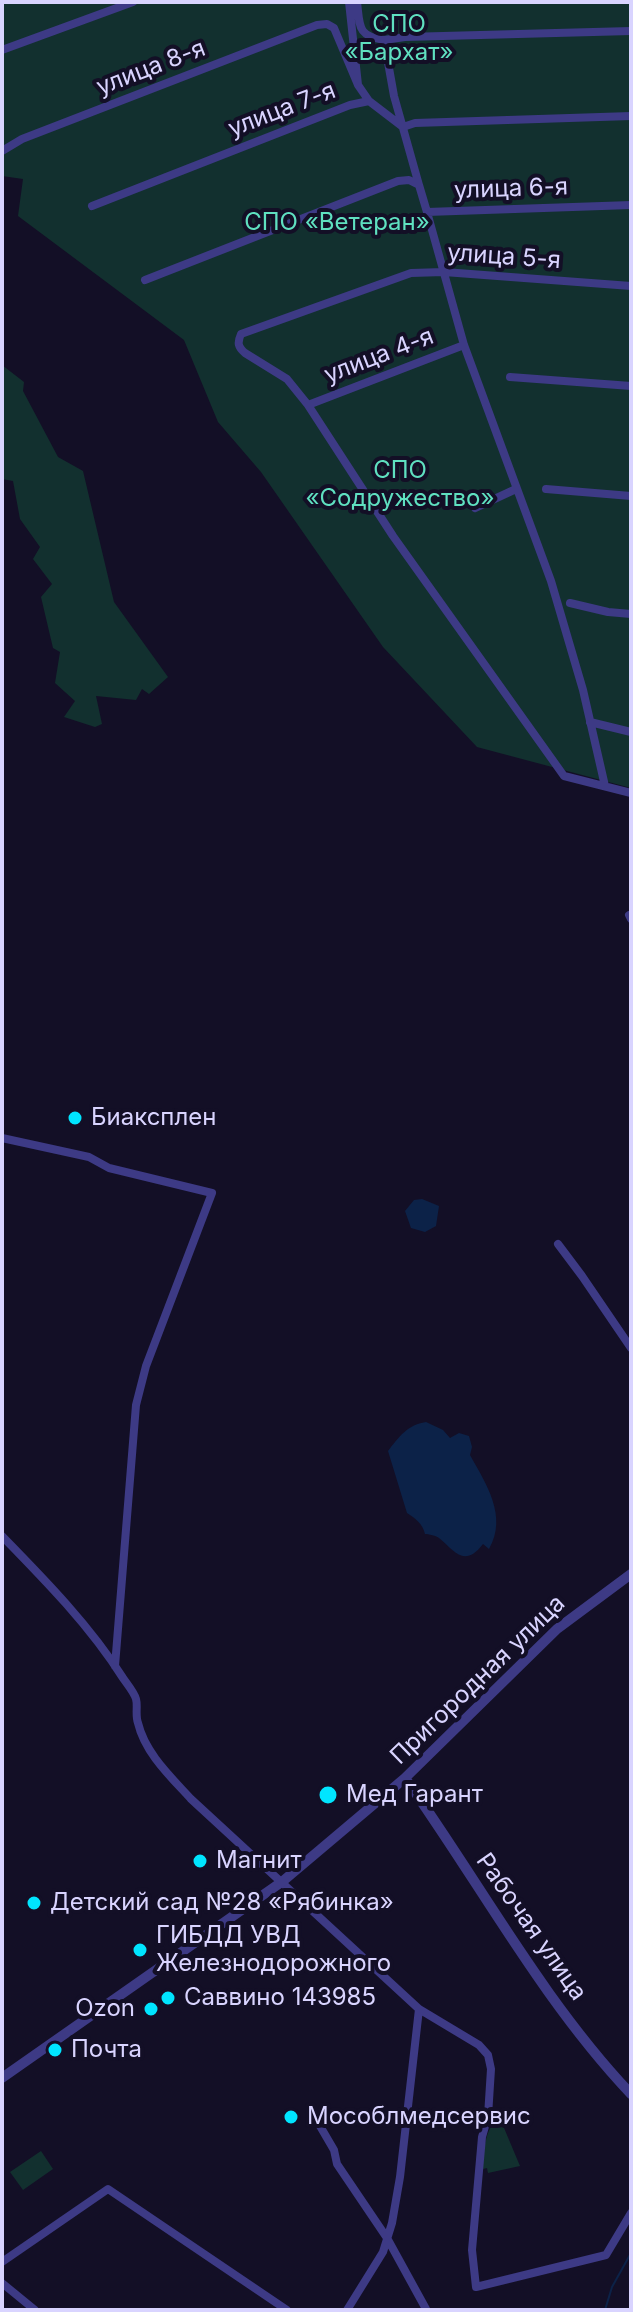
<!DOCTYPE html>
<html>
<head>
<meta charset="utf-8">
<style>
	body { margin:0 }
	#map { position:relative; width:633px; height:2312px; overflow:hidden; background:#130f26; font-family:Inter,sans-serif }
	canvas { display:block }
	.frame { position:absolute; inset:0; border:4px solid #d9d4ff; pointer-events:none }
</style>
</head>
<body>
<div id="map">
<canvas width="633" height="2312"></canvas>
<div class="frame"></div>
</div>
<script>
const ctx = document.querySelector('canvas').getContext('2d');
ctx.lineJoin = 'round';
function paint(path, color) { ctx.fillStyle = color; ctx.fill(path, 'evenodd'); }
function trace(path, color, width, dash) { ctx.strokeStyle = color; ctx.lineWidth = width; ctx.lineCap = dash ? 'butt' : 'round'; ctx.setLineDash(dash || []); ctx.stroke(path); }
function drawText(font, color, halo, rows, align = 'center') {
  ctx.font = font + ' Inter,sans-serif'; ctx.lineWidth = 8; ctx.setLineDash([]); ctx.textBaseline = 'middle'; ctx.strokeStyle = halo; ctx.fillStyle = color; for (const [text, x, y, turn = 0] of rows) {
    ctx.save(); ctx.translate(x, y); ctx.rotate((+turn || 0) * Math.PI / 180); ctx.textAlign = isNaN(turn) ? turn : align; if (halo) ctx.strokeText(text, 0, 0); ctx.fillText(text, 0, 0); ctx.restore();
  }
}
const green = new Path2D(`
	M 2,2 L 631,2 L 631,788 L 477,747 L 383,647 L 261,472 L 218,422 L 184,340 L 18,216 L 23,179 L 2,176 Z
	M 2,365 L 24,382 L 23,391 L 58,457 L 83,471 L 114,602 L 168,677 L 149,694 L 142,689 L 136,700 L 96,696 L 102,724 L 95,727 L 64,717 L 75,701 L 55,683 L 60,652 L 53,648 L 41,597 L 52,584 L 33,559 L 40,547 L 20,519 L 13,481 L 2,479 Z
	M 499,2116 L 520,2166 L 488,2173 L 487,2168 L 483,2169 C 483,2151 485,2129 499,2116 Z
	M 41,2151 L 53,2169 L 23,2190 L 10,2172 Z`);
const water = new Path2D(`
	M 422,1199 L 439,1206 L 436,1226 L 425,1232 L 411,1228 L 405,1211 L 414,1200 Z
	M 426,1422 L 443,1430 L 450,1438 L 459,1433 L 469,1436 L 472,1447 L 470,1455 C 486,1484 508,1516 489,1549 L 483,1544 C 464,1569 454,1550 439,1538 C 437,1536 428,1534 425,1534 C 423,1524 415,1518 407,1513 L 388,1451 C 399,1437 407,1425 426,1422 Z`);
const stream = new Path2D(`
	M 605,2310 L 612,2287 L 631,2253`);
const minor = new Path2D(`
	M 349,2 L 358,85 L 369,101
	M 357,2 C 360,26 357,36 384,40 L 394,96 L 419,185
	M 384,40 L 405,37 L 631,31
	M 2,50 L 133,2
	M 2,151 L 22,139 L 317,25 L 327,24 L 334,28 L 358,85
	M 92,206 L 350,105 L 369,101 L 403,127 L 415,123 L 631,116
	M 427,212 L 464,345 L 551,581 L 583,690 L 605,786
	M 145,280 L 398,181 L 409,180 L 419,185 L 427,212 L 631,205
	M 631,286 L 444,272 L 411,273 L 241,334 C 237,343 238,347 245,353 L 287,379 L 308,405 L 393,536 L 564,776 L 631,793
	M 510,377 L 631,386
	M 308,405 L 464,345
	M 546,489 L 631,496
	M 475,508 L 516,489
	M 570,603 L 608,612 L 631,614
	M 590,722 L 631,732
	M 629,915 L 631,919
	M 2,1138 L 89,1157 L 109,1168 L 212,1193 L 146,1366 L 136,1405 L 115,1666
	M 558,1244 L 582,1276 L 631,1348
	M 2,1536 C 45,1580 90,1626 123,1678 C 127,1684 134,1692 136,1699 C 138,1706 135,1715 138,1723 C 145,1753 171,1777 191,1799 L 419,2009 L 400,2177 L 392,2223 L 383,2252 L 347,2310
	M 419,2009 L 479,2045 L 488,2055 L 491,2069 L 488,2116 L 482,2137 L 472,2250 L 476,2287 L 606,2255 L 631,2213
	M 313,2114 L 334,2150 L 337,2164 L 387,2238 L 426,2309
	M 2,2262 L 108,2189 L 287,2310
	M 2,2283 L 35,2310`);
const tertiary = new Path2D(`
	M 405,1778 C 480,1883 542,2000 631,2094
	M 2,2078 L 283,1881 L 405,1778 L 557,1629 L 631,1574`);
const markers = [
	[75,1118,8,"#00e5ff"],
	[328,1795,10,"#00e5ff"],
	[200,1861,8,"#00e5ff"],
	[34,1903,8,"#00e5ff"],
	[140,1950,8,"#00e5ff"],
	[168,1998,8,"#00e5ff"],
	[151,2009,8,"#00e5ff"],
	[55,2050,8,"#00e5ff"],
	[291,2117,8,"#00e5ff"]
];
const parkNames = [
	["СПО",399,25],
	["«Бархат»",399,53],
	["СПО «Ветеран»",337,223],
	["СПО",400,471],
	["«Содружество»",400,499]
];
const streetNames = [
	["улица 8-я",151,68,-21],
	["улица 7-я",282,110,-21],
	["улица 6-я",511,189,-2],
	["улица 5-я",504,257,4],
	["улица 4-я",379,356,-21],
	["Пригородная улица",478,1680,-44],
	["Рабочая улица",531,1927,55]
];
const poiNames = [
	["Биаксплен",91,1118],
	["Мед Гарант",346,1795],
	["Магнит",216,1861],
	["Детский сад №28 «Рябинка»",50,1903],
	["ГИБДД УВД",156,1936],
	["Железнодорожного",156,1964],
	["Саввино 143985",184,1998],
	["Ozon",135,2009,"right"],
	["Почта",71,2050],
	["Мособлмедсервис",307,2117]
];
paint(green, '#12302f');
paint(water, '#0c2248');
trace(stream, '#0c2248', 2);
trace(minor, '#3d3a85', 8);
trace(tertiary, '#3d3a85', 10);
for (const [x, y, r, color] of markers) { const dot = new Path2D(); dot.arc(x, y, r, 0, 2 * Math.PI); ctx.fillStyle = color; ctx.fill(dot); trace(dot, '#130f26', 3); }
drawText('24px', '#5fe0c0', '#130f26', parkNames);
drawText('24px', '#d9d4ff', '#130f26', streetNames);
drawText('24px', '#d9d4ff', '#130f26', poiNames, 'left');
</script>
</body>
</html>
